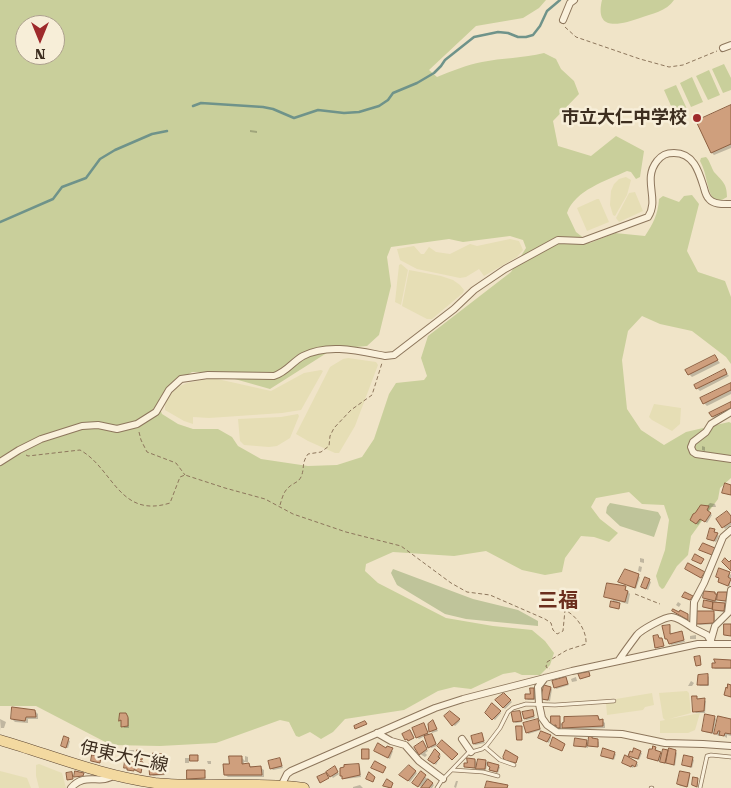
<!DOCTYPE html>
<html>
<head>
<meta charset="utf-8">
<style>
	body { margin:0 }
	#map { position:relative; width:731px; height:788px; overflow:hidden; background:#f0e4c8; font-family:"Roboto Serif",serif }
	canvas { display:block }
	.north { position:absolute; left:15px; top:15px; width:50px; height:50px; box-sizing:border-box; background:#f7eed8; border:1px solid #ada18e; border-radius:50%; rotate:180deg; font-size:14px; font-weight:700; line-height:20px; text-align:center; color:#3d2e20 }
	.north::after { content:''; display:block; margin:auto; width:18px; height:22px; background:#9e2a2b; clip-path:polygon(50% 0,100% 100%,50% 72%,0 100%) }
</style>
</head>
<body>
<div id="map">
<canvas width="731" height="788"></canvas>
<div class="north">N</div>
</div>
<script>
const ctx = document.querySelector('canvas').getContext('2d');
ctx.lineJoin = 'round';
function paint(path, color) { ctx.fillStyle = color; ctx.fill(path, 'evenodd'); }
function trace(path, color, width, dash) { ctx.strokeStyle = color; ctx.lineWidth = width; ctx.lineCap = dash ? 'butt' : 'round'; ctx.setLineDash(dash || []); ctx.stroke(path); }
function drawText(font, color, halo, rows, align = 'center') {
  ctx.font = font + ' "Roboto Serif","Noto Sans JP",serif'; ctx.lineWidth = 5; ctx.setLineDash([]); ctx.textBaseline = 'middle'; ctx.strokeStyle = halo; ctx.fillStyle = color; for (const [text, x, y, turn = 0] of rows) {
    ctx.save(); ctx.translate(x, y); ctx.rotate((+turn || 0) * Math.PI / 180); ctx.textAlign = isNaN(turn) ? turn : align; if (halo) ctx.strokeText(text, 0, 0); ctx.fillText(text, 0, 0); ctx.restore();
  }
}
const farmland = new Path2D(`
	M 626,177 L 631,180 L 627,195 L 615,216 L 613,215 L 610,205 L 611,191 L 614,184 L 619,179 Z
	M 635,192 L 643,211 L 619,222 L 616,218 L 629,193 Z
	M 597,199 L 599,199 L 609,222 L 587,231 L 577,208 Z
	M 510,239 L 519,241 L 523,250 L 517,257 L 484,276 L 479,269 L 466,277 L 460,278 L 417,269 L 400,260 L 397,249 L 414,246 L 421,254 L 424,254 L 429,247 L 436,252 L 450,254 L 470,244 L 477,246 Z
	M 401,264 L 408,270 L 401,305 L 395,302 L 399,265 Z
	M 409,270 L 441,276 L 453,280 L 460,285 L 464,290 L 463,293 L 432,319 L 427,319 L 402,306 Z
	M 348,358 L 376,362 L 378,365 L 355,426 L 339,453 L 335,453 L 308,441 L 296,434 L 330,367 L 343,359 Z
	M 321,370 L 323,371 L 301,410 L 282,413 L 209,418 L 193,417 L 193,424 L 184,421 L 165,410 L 165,404 L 173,389 L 187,383 L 213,378 L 271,391 L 304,373 Z
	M 654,404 L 681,408 L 680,424 L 672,431 L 652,420 L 649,417 Z
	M 298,414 L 299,416 L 290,438 L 277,446 L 269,447 L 244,445 L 240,441 L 238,419 L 281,417 Z
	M 687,691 L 689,693 L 691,713 L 669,719 L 700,713 L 695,730 L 688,733 L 660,733 L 660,721 L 665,720 L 663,718 L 659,693 Z
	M 652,693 L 654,705 L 645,707 L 643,710 L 607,715 L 606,703 L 616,702 L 616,699 Z
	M 39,764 L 62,773 L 66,788 L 39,788 L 36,776 L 36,765 Z
	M 0,771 L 27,778 L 31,788 L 0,788 Z`);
const green = new Path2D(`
	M 0,0 L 546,0 L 539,8 L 523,18 L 476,26 L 429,70 L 437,77 C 452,71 466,65 482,62 C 502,58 523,58 544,53 L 556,59 L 561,69 L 574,81 L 579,94 L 553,121 L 558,146 L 591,156 L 616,136 L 644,151 L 640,177 L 636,179 L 631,172 L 627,171 C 606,181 575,190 567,213 L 576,232 L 590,243 L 615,233 L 645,236 C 653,224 658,214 659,199 L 663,196 L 679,202 L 684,196 L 692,195 L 699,204 L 687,251 L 698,272 L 725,281 L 731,297 L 731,364 L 726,357 L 692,331 L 660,324 L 642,316 L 628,331 L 622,360 L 627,409 L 641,430 L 664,445 L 686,432 L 729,422 L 731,423 L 731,478 L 720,488 L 718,499 L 691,536 L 688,555 L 677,566 L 664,588 L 662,589 L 659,586 L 656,576 L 665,550 L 669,520 L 664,505 L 642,504 L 629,492 L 596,498 L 591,507 L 600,519 L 618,533 L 609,542 L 594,537 L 581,536 L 565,558 L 562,572 L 545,575 L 522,570 L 486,551 L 454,556 L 393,552 L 366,564 L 365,571 L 378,583 L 446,618 L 493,626 L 532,630 L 545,641 L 554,653 L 550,665 L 540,675 L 522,675 L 515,672 L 503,674 L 471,689 L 454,687 L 438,691 L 404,710 L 345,719 L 333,732 L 321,739 L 310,732 L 299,737 L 296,736 L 289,722 L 280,720 L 216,743 L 160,746 L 111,745 L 36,706 L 0,706 ZM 25,25 L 55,25 L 55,55 L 25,55 ZM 510,236 L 523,240 L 526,248 L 511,272 L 428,336 L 421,358 L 427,376 L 424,380 L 396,383 L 389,394 L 374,439 L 362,457 L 337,465 L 308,466 L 261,459 L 238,446 L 232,437 L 218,429 L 193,429 L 178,424 L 162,414 L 159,407 L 159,399 L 167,388 L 192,372 L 210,372 L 270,389 L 333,349 L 367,346 L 379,335 L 391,286 L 387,257 L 391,247 L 449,239 L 463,242 Z
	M 602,0 L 674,0 C 667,11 651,14 640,18 C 622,24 594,33 602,0 Z
	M 724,64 L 731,78 L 731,90 L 723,93 L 712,69 Z
	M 709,70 L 720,95 L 708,100 L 696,76 Z
	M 692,77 L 703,102 L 691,107 L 680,83 Z
	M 676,85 L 687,109 L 675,115 L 664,90 Z
	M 706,157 C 710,161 711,167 714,172 C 722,181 727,183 727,197 L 720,201 L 713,199 C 706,186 707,174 700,161 L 701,158 Z`);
const cemetery = new Path2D(`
	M 610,503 L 658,512 L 661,517 L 654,537 L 620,526 L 606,513 L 607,507 Z
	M 393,569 L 473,599 L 518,610 L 538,621 L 538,626 L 466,619 L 445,614 L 397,585 L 391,573 Z`);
const shadow = new Path2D(`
	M 731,106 L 731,148 L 714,155 L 712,153 Z
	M 250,130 L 257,131 L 257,133 L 250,132 Z
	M 715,357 L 720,363 L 692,377 L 689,374 Z
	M 725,371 L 729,376 L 700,391 L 697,388 Z
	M 731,384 L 731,394 L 707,406 L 704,403 Z
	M 731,403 L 731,411 L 715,419 L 713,417 Z
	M 702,446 L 705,447 L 705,451 L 702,450 Z
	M 710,503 L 715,504 L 716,507 L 711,507 L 708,512 L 712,515 L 707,523 L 702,519 L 698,525 L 693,521 Z
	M 731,518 L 731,525 L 725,529 L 718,519 Z
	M 714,530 L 715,533 L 719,536 L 716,542 L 708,539 Z
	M 640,558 L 644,559 L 644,563 L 640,562 Z
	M 639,566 L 642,567 L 641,572 L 638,571 Z
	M 626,571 L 640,577 L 636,589 L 620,582 Z
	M 729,573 L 731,575 L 730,586 L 721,583 L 718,577 Z
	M 646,579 L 651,582 L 648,590 L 643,587 Z
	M 625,588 L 630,594 L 628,604 L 617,601 L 620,604 L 611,606 L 613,600 L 606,597 Z
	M 715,593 L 719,598 L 726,594 L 728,595 L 727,602 L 720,601 L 717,599 L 716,604 L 725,605 L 726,606 L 726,612 L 716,611 L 704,607 L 709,602 L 704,598 Z
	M 678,602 L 681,604 L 679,607 L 676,605 Z
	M 714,613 L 715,614 L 715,624 L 700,625 L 698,624 Z
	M 669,626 L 671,635 L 681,633 L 685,642 L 671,645 L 670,643 Z
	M 696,635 L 696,639 L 690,639 L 690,636 Z
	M 715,660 L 731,661 L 731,669 L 715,669 L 714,668 Z
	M 708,676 L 709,677 L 709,686 L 700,686 L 698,684 Z
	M 576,677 L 577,681 L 572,682 L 571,679 Z
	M 566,678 L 569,685 L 556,689 L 555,687 Z
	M 691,681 L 694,683 L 692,686 L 688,686 Z
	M 551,688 L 552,689 L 550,701 L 544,700 L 543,698 Z
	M 534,689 L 535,690 L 535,700 L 528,700 L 526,698 L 531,696 Z
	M 504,695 L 512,702 L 505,709 L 496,701 Z
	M 696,697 L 698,700 L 704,700 L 706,701 L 705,713 L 696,713 L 694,711 Z
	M 492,705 L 501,713 L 495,720 L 487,713 Z
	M 35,711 L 38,714 L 38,719 L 28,719 L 28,723 L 15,722 L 12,719 Z
	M 532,711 L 535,718 L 526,720 L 525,719 Z
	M 520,712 L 522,722 L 516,723 L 514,722 Z
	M 126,714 L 129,719 L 129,728 L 124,728 L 120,720 Z
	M 454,714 L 460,721 L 455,726 L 445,716 Z
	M 559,717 L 561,724 L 598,717 L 605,723 L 605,728 L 566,730 L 561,725 L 561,729 L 559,729 L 557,727 L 553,725 Z
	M 714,717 L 716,719 L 713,734 L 705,732 L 704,731 Z
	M 719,717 L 731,720 L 731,736 L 727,735 L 727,738 L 720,734 L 720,736 L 718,736 L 716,733 Z
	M 0,719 L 6,722 L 4,728 L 1,728 L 1,731 Z
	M 537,720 L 541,730 L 528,734 L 527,732 Z
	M 433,722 L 438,731 L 432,733 L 429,725 Z
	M 424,725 L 431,738 L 432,736 L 434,737 L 437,746 L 431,748 L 425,736 L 419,739 L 417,737 Z
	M 481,735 L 485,743 L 475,745 L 474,744 Z
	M 550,736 L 551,738 L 549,743 L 539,738 Z
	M 592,737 L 599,742 L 599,747 L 591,747 L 588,744 L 588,748 L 575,745 L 587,741 L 590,744 Z
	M 64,738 L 70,741 L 68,748 L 62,746 Z
	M 424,744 L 428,751 L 425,753 L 427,755 L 425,757 L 420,754 Z
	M 656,748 L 657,752 L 663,756 L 664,750 L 675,751 L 677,753 L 675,766 L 667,762 L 666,764 L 663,763 L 660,760 L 660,762 L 650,759 L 648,758 Z
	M 387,749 L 393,751 L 390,759 L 377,752 Z
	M 127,750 L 134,750 L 134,753 L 127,753 Z
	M 435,751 L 441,756 L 436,765 L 430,759 Z
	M 640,752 L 642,753 L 639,760 L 631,757 Z
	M 614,753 L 616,754 L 614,760 L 602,756 Z
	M 161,755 L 163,756 L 162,764 L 160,764 L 158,759 L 154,757 Z
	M 245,756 L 248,757 L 248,762 L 244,762 L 244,765 L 261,768 L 264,770 L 264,777 L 228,777 L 225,775 L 241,757 L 245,761 Z
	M 185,758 L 189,758 L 189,763 L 185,763 Z
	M 692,758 L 694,760 L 692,768 L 683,765 Z
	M 280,759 L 283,768 L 273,770 L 271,768 Z
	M 475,760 L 478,764 L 486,761 L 487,763 L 498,766 L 500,767 L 498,773 L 492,771 L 487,764 L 486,770 L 479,770 L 476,767 L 476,769 L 465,767 Z
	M 207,761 L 211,761 L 211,764 L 208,764 Z
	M 623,763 L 637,763 L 638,765 L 637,767 L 634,766 L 633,768 Z
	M 358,765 L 360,767 L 361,777 L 345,779 L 343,778 Z
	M 410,767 L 417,773 L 410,782 L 401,775 Z
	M 163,768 L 165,769 L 165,775 L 153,776 L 151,774 Z
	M 334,768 L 339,774 L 333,778 L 328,772 Z
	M 204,771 L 206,779 L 190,780 L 188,778 Z
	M 421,773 L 434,785 L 432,788 L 423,788 L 421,786 L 420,787 L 414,783 Z
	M 689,774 L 690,776 L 688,787 L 680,786 L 678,784 Z
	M 456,781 L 458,781 L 456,788 L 454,787 Z
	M 360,785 L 363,788 L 353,788 L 353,787 Z`);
const stream = new Path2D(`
	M 193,106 L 201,103 L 263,107 L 273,109 L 294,118 L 318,110 L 344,113 L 359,112 L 379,106 L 388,100 L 393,93 L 417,83 L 434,73 L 441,66 L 445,60 L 474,37 L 498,32 L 508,33 L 518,37 L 526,37 L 533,35 L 540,26 L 547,11 L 560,0
	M 0,222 L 53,199 L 62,187 L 86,178 L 100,159 L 115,150 L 152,134 L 167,131`);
const building = new Path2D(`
	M 731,105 L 731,144 L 711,153 L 696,121 Z
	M 715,355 L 718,360 L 688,375 L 685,370 Z
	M 725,369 L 727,374 L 696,389 L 694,385 Z
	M 731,383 L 731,390 L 703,404 L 700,398 Z
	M 731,402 L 731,408 L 712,417 L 709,413 Z
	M 725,483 L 731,485 L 731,495 L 722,493 Z
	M 701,505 L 709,506 L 707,510 L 711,513 L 705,522 L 700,519 L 696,524 L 690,520 L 693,514 L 695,513 Z
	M 727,511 L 731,516 L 731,522 L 722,528 L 716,519 Z
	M 710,528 L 715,529 L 714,532 L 718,533 L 714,541 L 707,539 Z
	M 703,543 L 715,548 L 712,555 L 699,550 Z
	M 695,554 L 704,559 L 701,564 L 692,560 Z
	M 725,558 L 729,562 L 731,560 L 731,571 L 722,562 Z
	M 688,563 L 705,572 L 701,578 L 685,569 Z
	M 719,568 L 730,572 L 728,577 L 731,579 L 728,586 L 718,582 L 719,578 L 716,577 Z
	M 625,569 L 639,574 L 635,588 L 618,582 Z
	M 645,577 L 650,579 L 646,589 L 641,587 Z
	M 607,583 L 626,586 L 625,590 L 628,591 L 625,602 L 604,597 Z
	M 704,591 L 715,592 L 715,594 L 717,594 L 715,601 L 703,598 Z
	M 685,592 L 693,596 L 690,600 L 682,597 Z
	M 718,592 L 727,592 L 726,601 L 717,600 Z
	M 704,600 L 713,602 L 712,609 L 703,607 Z
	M 611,601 L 620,603 L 619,609 L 610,607 Z
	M 713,602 L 725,603 L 724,611 L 713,610 Z
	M 673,609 L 679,612 L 680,610 L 688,614 L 688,620 L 672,611 Z
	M 697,611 L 714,611 L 714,623 L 697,624 Z
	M 724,624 L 731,624 L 731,636 L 724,635 Z
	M 670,625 L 670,634 L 682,631 L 684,640 L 669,644 L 667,639 L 665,639 L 662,626 Z
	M 658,635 L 659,638 L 662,638 L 664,646 L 655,648 L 653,636 Z
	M 700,656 L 701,665 L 696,666 L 694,657 Z
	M 714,659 L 731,660 L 731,668 L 712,668 L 712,663 L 715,663 Z
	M 589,672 L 590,676 L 580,679 L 578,674 Z
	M 708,674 L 708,685 L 697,685 L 698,675 Z
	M 566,677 L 568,684 L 554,688 L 552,681 Z
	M 728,684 L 731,685 L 731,697 L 724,695 L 726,687 L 727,688 Z
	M 544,685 L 551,687 L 548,700 L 541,699 Z
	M 530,688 L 534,688 L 534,699 L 525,699 L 525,694 L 530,694 Z
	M 504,693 L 511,700 L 503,708 L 495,700 Z
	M 692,696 L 697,696 L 697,699 L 705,698 L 704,711 L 693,712 Z
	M 492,703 L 501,711 L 492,720 L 485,713 Z
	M 12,707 L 35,710 L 36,717 L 26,717 L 25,721 L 11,719 Z
	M 533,710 L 534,716 L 524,719 L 522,712 Z
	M 450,711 L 460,719 L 452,726 L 444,716 Z
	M 520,711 L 522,721 L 513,722 L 511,712 Z
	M 120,713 L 126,713 L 128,717 L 128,726 L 121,727 L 121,720 L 119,721 Z
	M 705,714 L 715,716 L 712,733 L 702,731 Z
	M 551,716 L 560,716 L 560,728 L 556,728 L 556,725 L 551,726 Z
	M 598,716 L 599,720 L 603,719 L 603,726 L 562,728 L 562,723 L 564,722 L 564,717 Z
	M 718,716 L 731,719 L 731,734 L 725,733 L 724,736 L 719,735 L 720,731 L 718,731 L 717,734 L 714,734 Z
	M 538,719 L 540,729 L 526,733 L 523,723 Z
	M 433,720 L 437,729 L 429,732 L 428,724 Z
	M 365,721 L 367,724 L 355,729 L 354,726 Z
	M 424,723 L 428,733 L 416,738 L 412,728 Z
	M 516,726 L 522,726 L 522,740 L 517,740 Z
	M 410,730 L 414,738 L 408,741 L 407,739 L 405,740 L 402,734 Z
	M 541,731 L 551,735 L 547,742 L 538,738 Z
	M 482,733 L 484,741 L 473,744 L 471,736 Z
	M 432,734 L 436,744 L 428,748 L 424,736 Z
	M 64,736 L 69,738 L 66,748 L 61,746 Z
	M 589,736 L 592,736 L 592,738 L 598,739 L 598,747 L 588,746 Z
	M 553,737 L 565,744 L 562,751 L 550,746 Z
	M 575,738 L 587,740 L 586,747 L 574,746 Z
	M 442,740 L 458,754 L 452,760 L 437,746 Z
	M 423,741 L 427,749 L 419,755 L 414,747 Z
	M 378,743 L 386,748 L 387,746 L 393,748 L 388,758 L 374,751 Z
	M 653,746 L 656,747 L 655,750 L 661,752 L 658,761 L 647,758 L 649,749 L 652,749 Z
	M 603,748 L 615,752 L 613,759 L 601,756 Z
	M 634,748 L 641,751 L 638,759 L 628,756 L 630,751 L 632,752 Z
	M 669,748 L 676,750 L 674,765 L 666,763 Z
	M 362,749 L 369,749 L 369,759 L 362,759 Z
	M 435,749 L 440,754 L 438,757 L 440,758 L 434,764 L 428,760 Z
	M 663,749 L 668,750 L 665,763 L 660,762 Z
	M 137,750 L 143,751 L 142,760 L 136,759 Z
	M 506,750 L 518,757 L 516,763 L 504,760 L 503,757 Z
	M 153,753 L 162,754 L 161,763 L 157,763 L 157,758 L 152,758 Z
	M 92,755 L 101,757 L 100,763 L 91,761 Z
	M 190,755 L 198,755 L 198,761 L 190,761 Z
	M 625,755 L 637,762 L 635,767 L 632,765 L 631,767 L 622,763 Z
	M 684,755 L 693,757 L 691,767 L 682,765 Z
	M 229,756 L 242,756 L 242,764 L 249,763 L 250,767 L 261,766 L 262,775 L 224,775 L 223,764 L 229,764 Z
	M 280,758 L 282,766 L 270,769 L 268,761 Z
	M 467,758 L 475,759 L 475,768 L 464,767 L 464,763 L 467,763 Z
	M 478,759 L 486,760 L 485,769 L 476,769 Z
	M 125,761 L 135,762 L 134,771 L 127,770 L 127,768 L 124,768 Z
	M 137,761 L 143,762 L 141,773 L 135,770 Z
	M 375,761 L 386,767 L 383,773 L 371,768 Z
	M 488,762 L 499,765 L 497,772 L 489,770 L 490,767 L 488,766 Z
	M 149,764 L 164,766 L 164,774 L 150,775 Z
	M 359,764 L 360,775 L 342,779 L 342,776 L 340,776 L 340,768 L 344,767 L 344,765 Z
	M 409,765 L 416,771 L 408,781 L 399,775 Z
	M 335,766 L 338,772 L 330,777 L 326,772 Z
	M 187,770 L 205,770 L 205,778 L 187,779 Z
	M 75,771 L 84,773 L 83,776 L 74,777 Z
	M 421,771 L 426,775 L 418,787 L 412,783 Z
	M 680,771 L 690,773 L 687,787 L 677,784 Z
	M 72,772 L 73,779 L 67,780 L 66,773 Z
	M 369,772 L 375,777 L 373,782 L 366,779 Z
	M 326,773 L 329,778 L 320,783 L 317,777 Z
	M 693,777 L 698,778 L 697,787 L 692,785 Z
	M 387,779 L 393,783 L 391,788 L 383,786 Z
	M 428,779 L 433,783 L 429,788 L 421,788 Z
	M 487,781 L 508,785 L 507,788 L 485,788 Z`);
const path = new Path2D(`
	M 565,27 L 576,37 L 640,59 L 669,67 L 683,65 L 717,51
	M 139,432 L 141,440 L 147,452 L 176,463 L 185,475
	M 26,455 L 28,456 L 80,450 C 113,468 119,519 170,503 L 180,477 L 185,475 L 225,488 L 265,499 L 293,514 L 346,532 L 401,546 L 451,583 L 467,592 L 490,595 L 545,619 L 551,623 L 553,630 L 557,634 L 563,631 L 565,610 C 577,616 587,631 586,644 L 567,650 L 547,662 L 546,667 L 550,669
	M 280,505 C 282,499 283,492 289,487 C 293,483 298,483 301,477 C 305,468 301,464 308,454 L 321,452 L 329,446 L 330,436 L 334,428 L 351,410 L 372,395 L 382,363
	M 635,594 L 660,604`);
const service = new Path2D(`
	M 485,747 L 500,760 L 514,765
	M 453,770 L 483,772 L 498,776
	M 437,788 L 442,780 L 468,753 L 482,749 L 487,745 L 500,728 L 508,712 L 513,708 L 526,704 L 555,705 L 614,701
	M 651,788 L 652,788
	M 700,788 L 707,756 L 711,755 L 731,757`);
const minor = new Path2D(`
	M 563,20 L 570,3 L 574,0
	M 723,48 L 731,45
	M 731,412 L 711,424 L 706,432 L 693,442 L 691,447 L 693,452 L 696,454 L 731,459
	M 0,462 L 19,450 L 41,439 L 82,426 L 98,425 L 117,429 L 137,424 L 156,412 L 169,390 L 181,379 L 208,375 L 274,376 C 287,372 292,362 303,356 C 328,343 359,351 385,356 L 394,355 L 454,309 L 474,290 L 505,269 L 558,240 L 583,241 L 648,217 C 660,199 642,180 657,161 C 662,155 666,153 674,153 C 694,153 699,172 704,188 C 705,192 706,196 709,199 C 714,205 724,204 731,204
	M 711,640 L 715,626 L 728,613 L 731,590
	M 712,643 L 707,635 L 693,628 L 694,602 L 704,583 L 723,537 L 731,530
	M 619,660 C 625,651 631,643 637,635 C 641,630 666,616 672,617 C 679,618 687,624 693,628
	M 545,678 L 538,687 L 539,704 L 542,718 L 547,725 L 557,732 L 622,734 L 665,743 L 703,744 L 731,746
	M 377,733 L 391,741 L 405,745 L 419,761 L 443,779
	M 462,739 L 471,752
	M 281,786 L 287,774 L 291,771 L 435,708 L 463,699 L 572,671 L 698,644 L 731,644
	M 71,788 C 85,771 101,786 114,775`);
const primary = new Path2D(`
	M 0,740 C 51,755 102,776 155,783 C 204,788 255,781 304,788`);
const markers = [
	[697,118,5,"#9e2a2b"]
];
const poiNames = [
	["市立大仁中学校",687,118]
];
const streetNames = [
	["伊東大仁線",124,757,12]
];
const quarterNames = [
	["三福",558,601]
];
paint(farmland, '#e6deb5');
paint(green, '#c9cf9b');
paint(cemetery, '#bfc49a');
paint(shadow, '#0003');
trace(stream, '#6f938a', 2.5);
paint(building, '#cf9f7d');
trace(building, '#8d5f41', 1);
trace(service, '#8d765c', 4.5);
trace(minor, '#8d765c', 8);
trace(primary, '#5b4430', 11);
trace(path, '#8d765c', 1, [4, 2.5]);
trace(service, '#faf1dc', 3);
trace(minor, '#faf1dc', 6);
trace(primary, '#f3d9a0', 10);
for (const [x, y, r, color] of markers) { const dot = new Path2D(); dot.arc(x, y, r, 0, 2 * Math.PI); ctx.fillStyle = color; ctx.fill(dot); trace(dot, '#f7eed8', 2); }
drawText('bold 18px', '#3d2e20', '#f7eed8', poiNames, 'right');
drawText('18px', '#3d2e20', '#f7eed8', streetNames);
drawText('bold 20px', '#6b2e1e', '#f7eed8', quarterNames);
</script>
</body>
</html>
